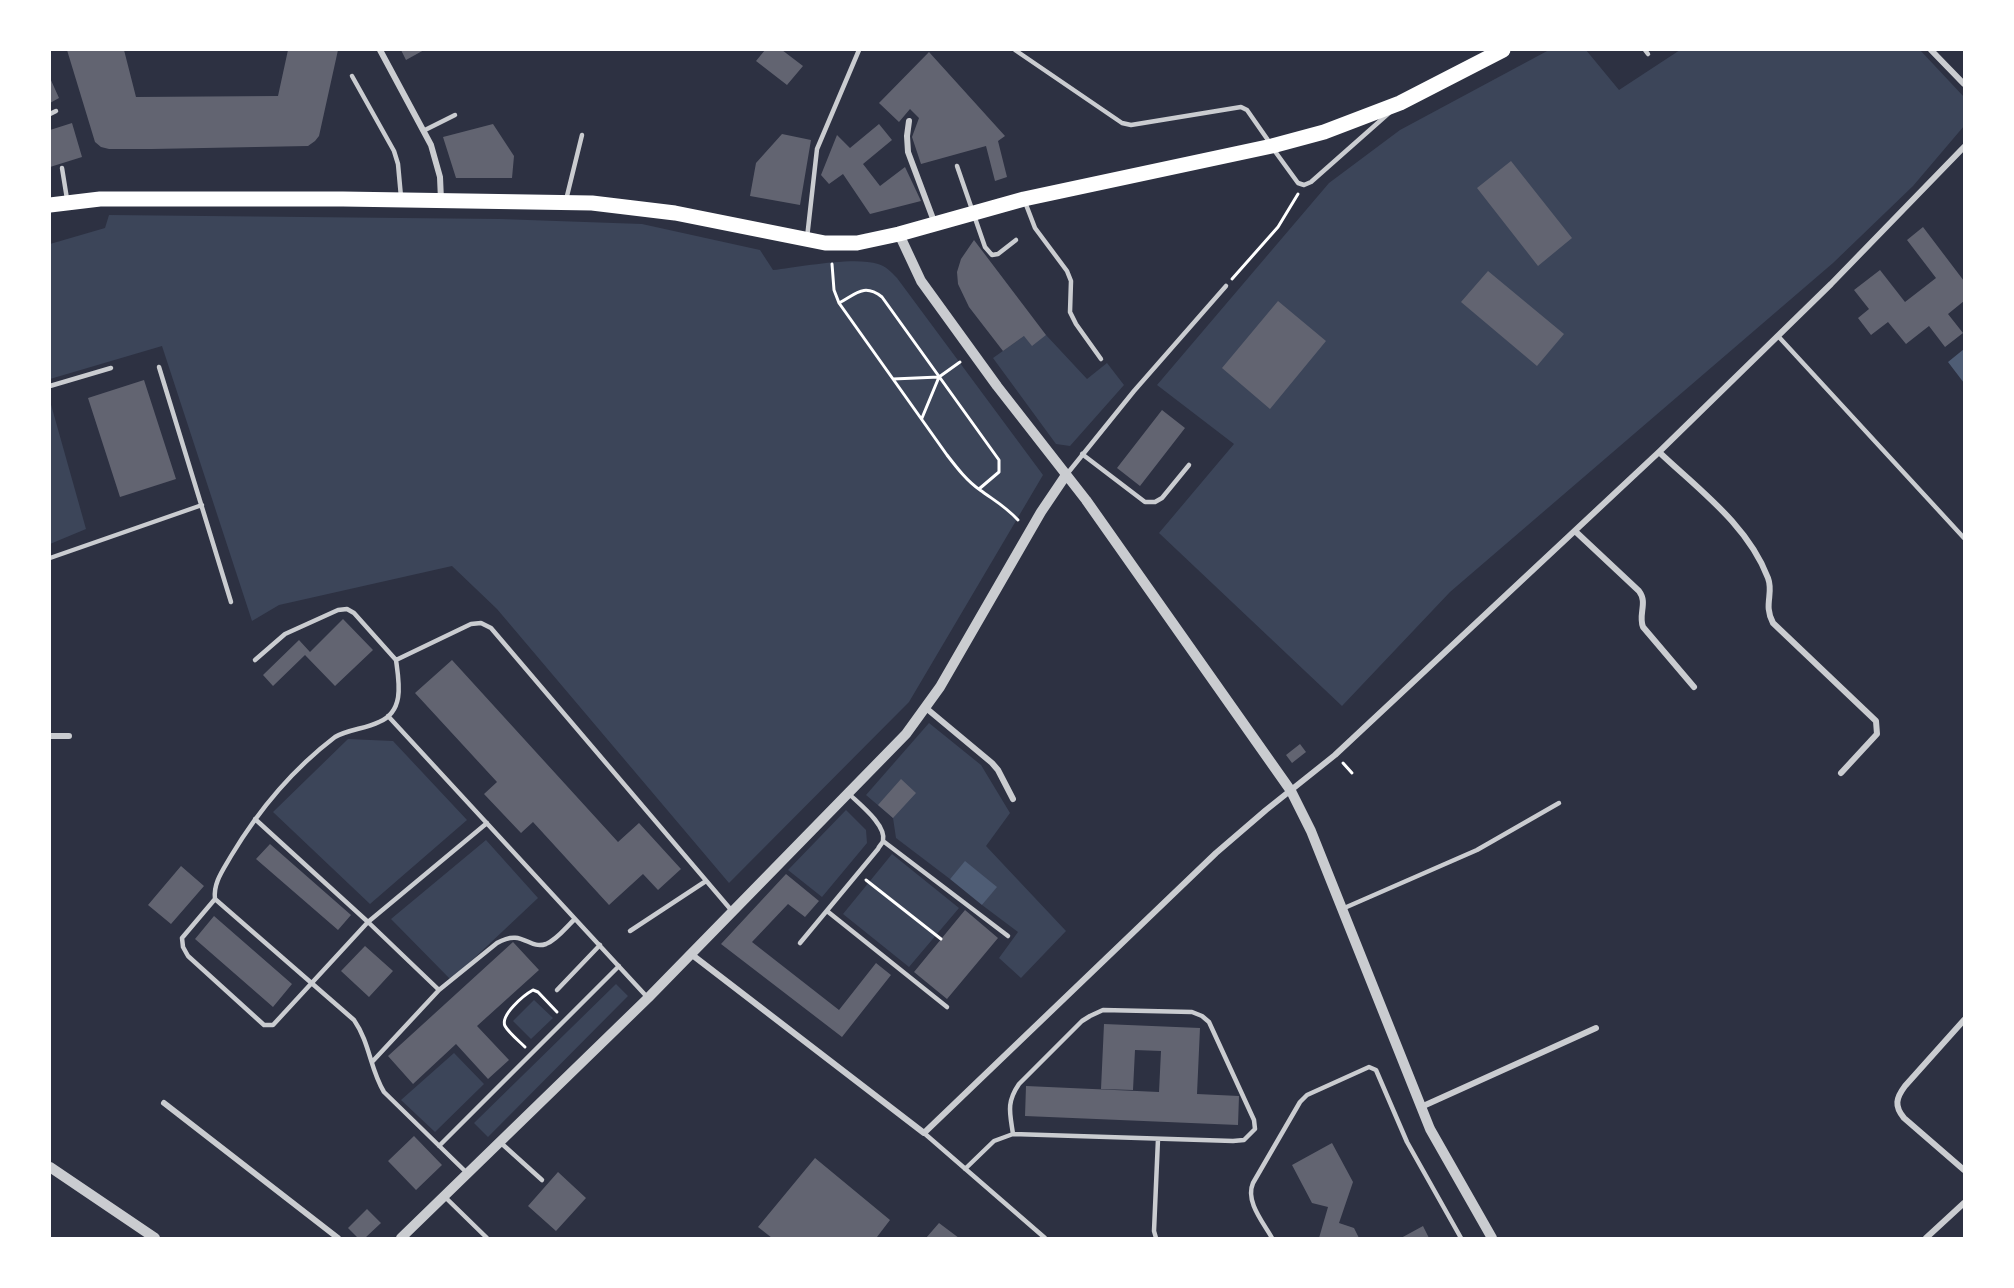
<!DOCTYPE html>
<html>
<head>
<meta charset="utf-8">
<style>
	body { margin:0 }
	#map { position:relative; width:2014px; height:1288px; overflow:hidden; background:#2d3142; font-family:Quicksand,sans-serif }
	canvas { display:block }
	.frame { position:absolute; inset:0; border:51px solid #fff; pointer-events:none }
</style>
</head>
<body>
<div id="map">
<canvas width="2014" height="1288"></canvas>
<div class="frame"></div>
</div>
<script>
const ctx = document.querySelector('canvas').getContext('2d');
ctx.lineJoin = 'round';
function paint(path, color) { ctx.fillStyle = color; ctx.fill(path, 'evenodd'); }
function trace(path, color, width, dash) { ctx.strokeStyle = color; ctx.lineWidth = width; ctx.lineCap = dash ? 'butt' : 'round'; ctx.setLineDash(dash || []); ctx.stroke(path); }
const green = new Path2D(`
	M 1549,50 L 1586,50 L 1619,90 L 1680,50 L 1920,50 L 1964,97 L 1964,126 L 1913,186 L 1833,263 L 1450,592 L 1342,706 L 1159,533 L 1234,444 L 1157,385 L 1329,183 L 1400,130 Z
	M 109,215 L 500,219 L 642,224 L 760,250 L 773,270 C 799,267 855,256 878,264 C 886,266 891,272 897,278 L 1043,475 L 909,702 L 729,883 L 497,609 L 452,566 L 279,605 L 252,621 L 162,346 L 50,379 L 50,244 L 105,228 Z
	M 1046,335 L 1087,379 L 1107,363 L 1124,385 L 1070,446 L 1056,444 L 993,358 L 1024,336 Z
	M 50,401 L 86,529 L 50,544 Z
	M 929,723 L 981,765 L 1010,813 L 986,846 L 1066,931 L 1021,978 L 999,958 L 1018,932 L 982,905 L 996,887 L 965,862 L 950,879 L 896,838 L 893,818 L 866,795 Z
	M 348,739 L 393,741 L 467,820 L 370,904 L 273,812 Z
	M 846,810 L 866,830 L 867,843 L 822,897 L 788,870 Z
	M 486,840 L 538,898 L 451,980 L 391,919 Z
	M 892,854 L 959,908 L 909,967 L 843,914 Z
	M 616,984 L 628,996 L 488,1137 L 474,1123 Z
	M 534,1000 L 553,1018 L 531,1039 L 513,1021 Z
	M 454,1053 L 484,1084 L 435,1132 L 401,1100 Z`);
const water = new Path2D(`
	M 1964,349 L 1964,383 L 1948,362 Z
	M 965,861 L 997,887 L 982,905 L 950,879 Z`);
const building = new Path2D(`
	M 67,50 L 124,50 L 136,97 L 278,96 L 288,50 L 338,50 L 319,136 L 315,141 L 308,146 L 152,149 L 109,149 L 101,147 L 95,142 Z
	M 401,50 L 424,50 L 406,60 Z
	M 765,50 L 782,50 L 803,66 L 787,85 L 756,61 Z
	M 929,52 L 1005,136 L 998,141 L 1007,177 L 995,181 L 986,146 L 921,164 L 912,137 L 919,118 L 910,109 L 899,122 L 879,103 Z
	M 50,78 L 59,98 L 50,103 Z
	M 72,123 L 82,157 L 50,167 L 50,130 Z
	M 493,124 L 514,156 L 512,178 L 456,178 L 443,137 Z
	M 879,124 L 892,140 L 863,164 L 880,186 L 905,167 L 921,201 L 870,214 L 843,174 L 829,184 L 821,175 L 837,135 L 850,148 Z
	M 782,134 L 811,140 L 800,205 L 750,196 L 756,163 Z
	M 1511,161 L 1572,238 L 1538,266 L 1477,188 Z
	M 1923,227 L 1964,281 L 1964,301 L 1948,314 L 1963,333 L 1945,347 L 1929,326 L 1906,344 L 1888,322 L 1871,335 L 1858,318 L 1869,309 L 1854,290 L 1880,270 L 1905,302 L 1936,278 L 1907,240 Z
	M 974,240 L 1046,335 L 1032,346 L 1024,336 L 1003,351 L 969,307 L 958,284 L 957,272 L 961,259 Z
	M 1488,271 L 1564,334 L 1537,366 L 1461,302 Z
	M 1278,301 L 1326,341 L 1270,409 L 1222,368 Z
	M 144,380 L 176,479 L 120,497 L 88,398 Z
	M 1162,410 L 1185,428 L 1140,486 L 1117,468 Z
	M 343,619 L 373,650 L 335,686 L 305,655 L 273,686 L 263,675 L 299,640 L 310,652 Z
	M 452,660 L 618,842 L 639,823 L 681,869 L 658,890 L 643,874 L 609,905 L 533,822 L 521,833 L 484,794 L 497,782 L 415,693 Z
	M 1300,744 L 1306,752 L 1292,763 L 1286,755 Z
	M 901,779 L 916,793 L 893,818 L 878,805 Z
	M 270,844 L 351,915 L 338,930 L 256,859 Z
	M 181,866 L 204,886 L 171,924 L 148,905 Z
	M 786,874 L 819,901 L 805,917 L 788,904 L 752,942 L 839,1010 L 876,963 L 891,975 L 842,1037 L 721,944 Z
	M 965,910 L 998,938 L 947,999 L 914,972 Z
	M 214,916 L 292,984 L 273,1007 L 195,939 Z
	M 513,942 L 539,970 L 477,1026 L 509,1060 L 488,1079 L 456,1044 L 413,1084 L 388,1056 Z
	M 365,946 L 393,971 L 369,997 L 341,971 Z
	M 1104,1024 L 1200,1028 L 1197,1094 L 1239,1096 L 1238,1125 L 1025,1116 L 1026,1086 L 1159,1092 L 1161,1051 L 1135,1050 L 1133,1090 L 1101,1089 Z
	M 414,1136 L 442,1165 L 416,1190 L 388,1161 Z
	M 1332,1143 L 1353,1182 L 1339,1223 L 1354,1228 L 1359,1238 L 1319,1238 L 1328,1207 L 1312,1203 L 1292,1165 Z
	M 815,1158 L 890,1220 L 877,1237 L 878,1238 L 772,1238 L 758,1227 Z
	M 558,1172 L 586,1198 L 556,1231 L 528,1206 Z
	M 367,1209 L 381,1223 L 365,1238 L 358,1238 L 348,1228 Z
	M 939,1223 L 959,1238 L 926,1238 Z
	M 1423,1226 L 1429,1238 L 1401,1238 Z`);
const path = new Path2D(`
	M 832,264 L 834,290 L 839,303 L 947,455 C 957,468 967,481 980,490 C 995,501 1005,506 1018,520
	M 1232,279 L 1278,227 L 1298,194
	M 839,303 C 856,294 864,283 882,297 L 999,460 L 999,472 L 979,489
	M 893,379 L 939,377
	M 922,418 L 939,377 L 960,362
	M 1343,763 L 1352,773
	M 866,880 L 941,939
	M 525,1047 C 519,1041 509,1033 505,1026 C 500,1015 524,995 533,990 L 538,992 L 557,1012`);
const service = new Path2D(`
	M 1015,50 L 1122,123 L 1131,125 L 1241,107 L 1247,110 L 1270,143
	M 1645,50 L 1648,54
	M 352,76 L 394,151 L 398,164 L 401,197
	M 50,114 L 56,111
	M 423,131 L 455,115
	M 1274,150 L 1298,183 L 1304,185 L 1311,182 L 1389,113
	M 957,166 L 985,247 L 992,255 L 998,254 L 1016,240
	M 62,168 L 67,199
	M 566,200 L 582,135
	M 1025,202 L 1035,228 L 1067,271 L 1071,281 L 1070,312 L 1076,324 L 1101,359
	M 807,238 L 817,149 L 859,50
	M 1778,336 L 1964,538
	M 159,367 L 231,602
	M 50,386 L 111,368
	M 1082,454 L 1145,502 L 1155,502 L 1162,498 L 1189,465
	M 1067,474 L 1134,391 L 1226,286
	M 50,558 L 202,505
	M 255,660 L 285,634 L 338,610 L 347,609 L 354,613 L 396,660
	M 388,716 L 648,998
	M 255,819 L 368,922 L 439,990
	M 883,841 L 1008,936
	M 215,899 L 182,938 L 183,947 L 188,956 L 264,1025 L 273,1025 L 368,922 L 487,823
	M 1342,909 L 1477,850 L 1559,803
	M 827,911 L 947,1007
	M 630,931 L 706,881
	M 800,943 L 878,849 C 879,846 882,844 883,841 C 887,825 858,803 848,793
	M 557,990 L 600,945
	M 372,1062 L 439,990 L 497,943 C 523,928 528,950 546,944 C 557,940 567,926 575,919
	M 924,1133 L 1045,1238
	M 501,1143 L 542,1180
	M 439,1146 L 619,966
	M 965,1169 L 994,1141 L 1013,1134 L 1233,1141 L 1244,1140 L 1255,1129 L 1254,1120 L 1209,1022 L 1202,1016 L 1192,1012 L 1103,1010 L 1090,1016 L 1082,1021 L 1019,1084 C 1006,1103 1010,1113 1013,1134
	M 467,1173 L 384,1092 C 370,1069 370,1043 354,1020 L 215,899 C 213,883 223,870 231,856 C 258,811 293,769 335,737 C 349,729 365,729 379,722 C 405,711 399,682 396,660 L 471,624 L 481,623 L 491,628 L 732,911
	M 445,1197 L 487,1238
	M 1156,1238 L 1154,1231 L 1158,1139
	M 1272,1238 C 1263,1222 1245,1201 1253,1183 L 1300,1102 L 1307,1095 L 1369,1067 L 1376,1070 L 1407,1142 L 1461,1238`);
const minor = new Path2D(`
	M 380,50 L 431,145 L 440,177 L 441,200
	M 1931,50 L 1964,84
	M 909,121 L 907,136 L 908,152 L 935,224
	M 1659,452 C 1698,489 1748,525 1768,578 C 1774,594 1763,604 1773,623 L 1876,721 L 1877,734 L 1841,773
	M 1575,531 L 1639,591 C 1648,603 1638,614 1643,627 L 1694,687
	M 926,708 L 992,763 L 998,770 L 1013,799
	M 50,736 L 69,736
	M 691,954 L 924,1133 L 1216,853 L 1266,810 L 1335,755 L 1659,452 L 1831,284 L 1964,147
	M 1964,1020 L 1905,1086 C 1896,1098 1894,1106 1904,1118 L 1964,1170
	M 164,1103 L 338,1238
	M 1421,1107 L 1596,1028
	M 1926,1238 L 1964,1203`);
const tertiary = new Path2D(`
	M 899,234 L 921,281 L 997,386 L 1086,500 L 1291,791 L 1311,831 L 1430,1129 L 1492,1238
	M 50,1167 L 155,1238
	M 401,1238 L 648,998 L 906,734 L 940,687 L 1041,512 L 1066,475`);
const primary = new Path2D(`
	M 50,205 L 100,199 L 343,199 L 592,203 L 675,213 L 825,243 L 857,243 L 899,234 L 1024,199 L 1272,146 L 1324,132 L 1400,103 L 1503,50`);
paint(green, '#3c4559');
paint(water, '#4f5d75');
paint(building, '#626471');
trace(path, '#fff', 3);
trace(service, '#caccd0', 4.5);
trace(minor, '#caccd0', 6);
trace(tertiary, '#caccd0', 10);
trace(primary, '#fff', 15);
</script>
</body>
</html>
